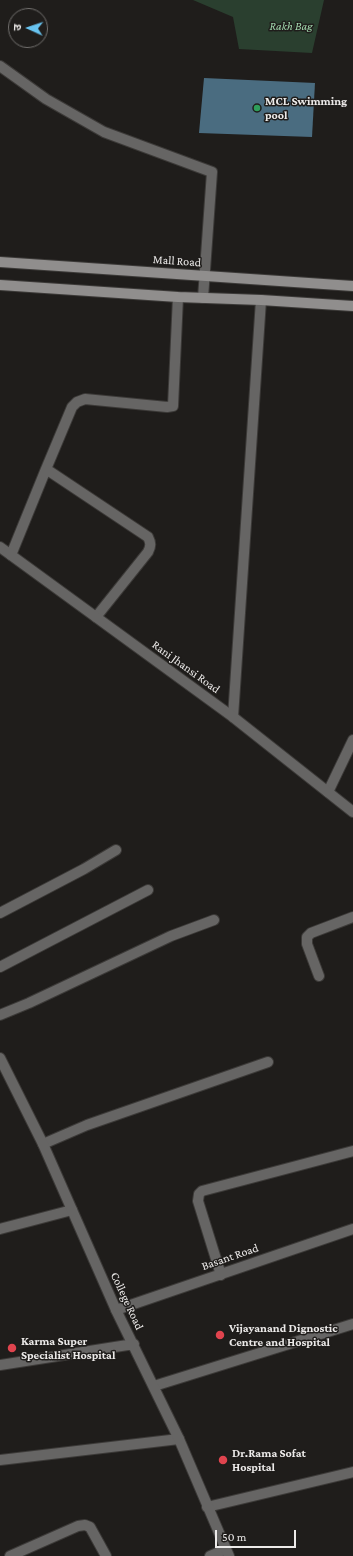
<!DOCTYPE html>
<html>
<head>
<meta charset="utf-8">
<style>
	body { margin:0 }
	#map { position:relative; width:353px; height:1556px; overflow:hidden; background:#1f1d1b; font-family:"Crimson Pro","Noto Sans Devanagari",serif }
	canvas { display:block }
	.north { position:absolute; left:8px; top:8px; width:40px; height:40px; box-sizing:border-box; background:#1f1d1b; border:1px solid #716f6d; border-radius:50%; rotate:273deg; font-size:11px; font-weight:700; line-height:16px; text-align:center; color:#eceae9 }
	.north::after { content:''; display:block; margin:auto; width:14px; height:18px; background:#68c4f0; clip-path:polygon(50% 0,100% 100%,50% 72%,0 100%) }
	.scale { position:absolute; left:215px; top:1530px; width:81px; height:18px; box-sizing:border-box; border:2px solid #eceae9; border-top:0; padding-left:5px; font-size:12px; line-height:14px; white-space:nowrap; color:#eceae9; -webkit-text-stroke:3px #1f1d1b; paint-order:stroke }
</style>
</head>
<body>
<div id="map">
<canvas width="353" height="1556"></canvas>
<div class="north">उ</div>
<div class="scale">50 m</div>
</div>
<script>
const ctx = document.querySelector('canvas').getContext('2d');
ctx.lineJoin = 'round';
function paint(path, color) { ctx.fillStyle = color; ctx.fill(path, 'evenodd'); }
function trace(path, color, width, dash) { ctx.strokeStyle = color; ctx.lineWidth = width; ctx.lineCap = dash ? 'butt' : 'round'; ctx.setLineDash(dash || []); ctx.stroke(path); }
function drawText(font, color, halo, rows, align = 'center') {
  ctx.font = font + ' "Crimson Pro",serif'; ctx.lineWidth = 3; ctx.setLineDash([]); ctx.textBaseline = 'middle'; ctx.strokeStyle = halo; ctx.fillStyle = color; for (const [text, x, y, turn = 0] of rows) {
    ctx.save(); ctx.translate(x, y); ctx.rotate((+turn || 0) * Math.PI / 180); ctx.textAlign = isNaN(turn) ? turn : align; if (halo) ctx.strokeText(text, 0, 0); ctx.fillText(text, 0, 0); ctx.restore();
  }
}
const green = new Path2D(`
	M 193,0 L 324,0 L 312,53 L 239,49 L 233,17 Z`);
const water = new Path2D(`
	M 204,78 L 315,83 L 312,137 L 199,133 Z`);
const minor = new Path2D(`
	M 0,66 L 46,99 L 104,132 L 212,172 L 203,298
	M 46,469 L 72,407 L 77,402 L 85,399 L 167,407 L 173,406 L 178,297
	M 11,555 L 46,469 L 148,537 C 151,543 151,546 148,552 L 96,617
	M 233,717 L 261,300
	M 328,792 L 353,740
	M 0,913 L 84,869 L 116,850
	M 0,967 L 148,890
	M 319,976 L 307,944 L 307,937 L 311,933 L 353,917
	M 0,1015 L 29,1003 L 171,936 L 214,920
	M 43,1144 L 87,1125 L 268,1062
	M 0,1229 L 72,1210
	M 221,1275 L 198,1201 L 199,1194 L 202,1191 L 353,1151
	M 116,1310 L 353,1229
	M 154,1386 L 353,1324
	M 0,1460 L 179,1439
	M 207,1507 L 353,1472
	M 10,1556 L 78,1526 L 85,1525 L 90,1527 L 106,1556
	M 210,1556 L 226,1549`);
const tertiary = new Path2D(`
	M 0,547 L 233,717 L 353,812
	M 0,1058 L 43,1144 L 116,1310 L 179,1439 L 229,1556
	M 0,1365 L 134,1344`);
const secondary = new Path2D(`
	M 0,262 L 353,286
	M 0,285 L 178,297 L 261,300 L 353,306`);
const markers = [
	[257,108,4,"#2e9e5b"],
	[220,1335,5,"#e0444e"],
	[12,1348,5,"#e0444e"],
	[223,1460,5,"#e0444e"]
];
const parkNames = [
	["Rakh Bag",291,26]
];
const poiNames = [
	["MCL Swimming",265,101],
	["pool",265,115],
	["Vijayanand Dignostic",229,1328],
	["Centre and Hospital",229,1342],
	["Karma Super",21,1341],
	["Specialist Hospital",21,1355],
	["Dr.Rama Sofat",232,1453],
	["Hospital",232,1467]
];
const streetNames = [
	["Mall Road",177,261,4],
	["Rani Jhansi Road",186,667,36],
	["Basant Road",230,1257,-19],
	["College Road",127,1301,65]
];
paint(green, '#2a3f2f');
paint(water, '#4a6c80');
trace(minor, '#3c3a38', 12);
trace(tertiary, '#3c3a38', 12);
trace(secondary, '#3c3a38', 12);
trace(minor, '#666564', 10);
trace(tertiary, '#666564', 10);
trace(secondary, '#908e8d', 10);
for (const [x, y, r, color] of markers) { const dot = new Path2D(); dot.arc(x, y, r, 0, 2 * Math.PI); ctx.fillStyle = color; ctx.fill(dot); trace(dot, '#1f1d1b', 1.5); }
drawText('italic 12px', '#a2d8ae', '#1f1d1b', parkNames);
drawText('bold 12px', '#eceae9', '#1f1d1b', poiNames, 'left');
drawText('12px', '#eceae9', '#1f1d1b', streetNames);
</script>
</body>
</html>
